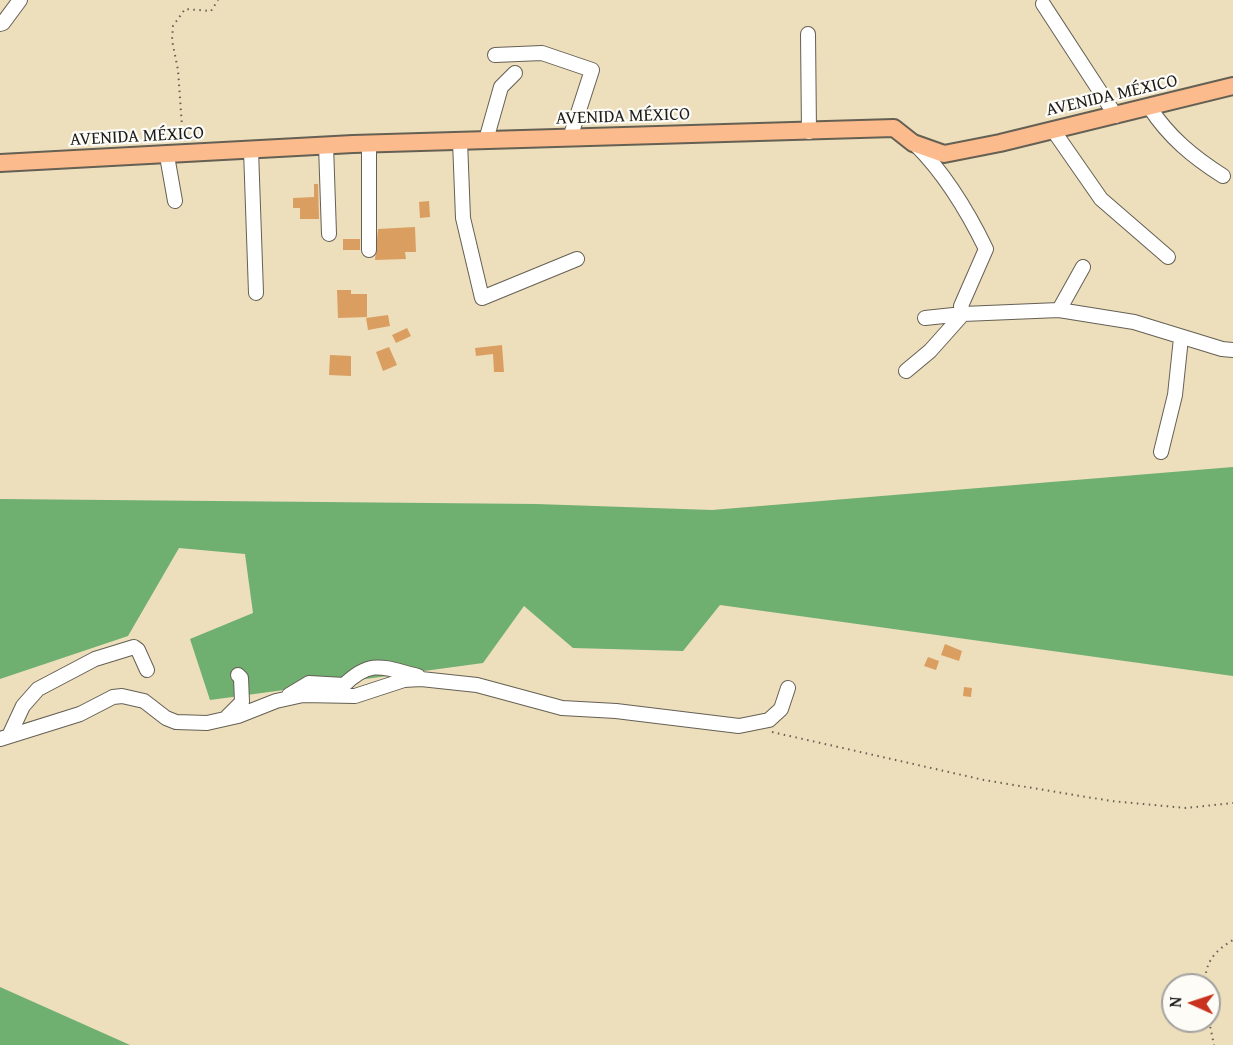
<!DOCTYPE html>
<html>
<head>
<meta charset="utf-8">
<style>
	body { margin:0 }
	#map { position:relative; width:1233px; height:1045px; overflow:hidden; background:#eddebc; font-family:"Gentium Book Plus",serif }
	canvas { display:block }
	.north { position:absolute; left:1161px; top:973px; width:60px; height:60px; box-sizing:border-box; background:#fdfcf7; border:2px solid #a3a29f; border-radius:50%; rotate:273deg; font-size:16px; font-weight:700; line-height:24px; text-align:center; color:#1c1c1c }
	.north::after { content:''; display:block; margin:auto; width:21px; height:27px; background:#c8321e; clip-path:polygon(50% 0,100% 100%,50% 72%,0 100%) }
</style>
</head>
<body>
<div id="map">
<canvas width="1233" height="1045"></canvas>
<div class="north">N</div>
</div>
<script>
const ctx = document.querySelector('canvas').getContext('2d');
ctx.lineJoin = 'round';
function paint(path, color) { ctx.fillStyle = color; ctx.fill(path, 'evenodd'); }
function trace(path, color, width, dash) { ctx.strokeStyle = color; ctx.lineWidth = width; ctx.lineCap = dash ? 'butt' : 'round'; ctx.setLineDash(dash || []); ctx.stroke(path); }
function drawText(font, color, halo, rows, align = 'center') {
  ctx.font = font + ' "Gentium Book Plus",serif'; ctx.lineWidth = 4.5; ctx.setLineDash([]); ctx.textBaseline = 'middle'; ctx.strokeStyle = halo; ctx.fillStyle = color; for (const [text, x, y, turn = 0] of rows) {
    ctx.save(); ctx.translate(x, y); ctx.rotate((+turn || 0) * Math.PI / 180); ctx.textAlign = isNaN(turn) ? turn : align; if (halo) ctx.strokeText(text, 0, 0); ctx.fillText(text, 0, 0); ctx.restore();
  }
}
const forest = new Path2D(`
	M 1233,467 L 1233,676 L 720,605 L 683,651 L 573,648 L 524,606 L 483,663 L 210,700 L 190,639 L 253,613 L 245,554 L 179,548 L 128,636 L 0,679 L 0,499 L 536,504 L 712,510 Z
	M 0,987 L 130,1045 L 0,1045 Z`);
const building = new Path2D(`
	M 314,184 L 318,184 L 319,219 L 300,219 L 300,208 L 293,208 L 293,198 L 314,197 Z
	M 429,201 L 430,217 L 420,218 L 419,202 Z
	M 415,227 L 416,252 L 405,252 L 406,259 L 375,260 L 378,229 Z
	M 343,239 L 360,239 L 360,250 L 343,250 Z
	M 337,290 L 351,290 L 351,294 L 367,294 L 367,317 L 338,318 Z
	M 388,315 L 390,326 L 368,330 L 366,318 Z
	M 407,328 L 411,336 L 396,343 L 392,335 Z
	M 502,345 L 504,372 L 494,372 L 493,354 L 476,356 L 475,348 Z
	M 389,347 L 397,365 L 383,371 L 376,352 Z
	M 330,355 L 351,356 L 351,376 L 329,375 Z
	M 945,644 L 962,651 L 959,661 L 941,655 Z
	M 928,657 L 939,661 L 936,670 L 924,666 Z
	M 964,687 L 972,688 L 971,697 L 963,696 Z`);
const path = new Path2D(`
	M 183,140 L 178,70 L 172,40 L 173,26 L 185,9 L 211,11 L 218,0
	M 772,732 L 984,780 L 1111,801 L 1186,808 L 1233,803
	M 1206,985 C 1203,963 1216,950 1233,940
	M 1209,1021 L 1214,1045`);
const minor = new Path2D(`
	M 1043,4 L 1116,116
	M 0,24 L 3,23 L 20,0
	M 808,34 L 809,132
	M 495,55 L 542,53 L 592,70 L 570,138
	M 1150,108 C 1169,137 1193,157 1223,176
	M 1053,130 L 1101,199 L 1168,257
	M 486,140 L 501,87 L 515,73
	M 460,141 L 463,218 L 482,298 L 577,259
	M 326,145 L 329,234
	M 916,145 C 944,173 969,214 986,249 L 961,306 L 963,314
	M 251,150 L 256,293
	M 167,156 L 175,201
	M 369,250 L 369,143
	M 1059,310 L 1083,267
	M 925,318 L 963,314 L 1059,310 L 1134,322 L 1222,349 L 1233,350
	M 906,371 L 930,351 L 963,314
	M 1161,452 L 1175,395 L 1181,338
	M 289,695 L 309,683 L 344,685 C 372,658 384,668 418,676
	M 227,717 L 242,702 L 241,678 L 238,675
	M 9,736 L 23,706 L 38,689 L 95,659 L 134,647 L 138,650 L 147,670
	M 0,739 L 80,714 L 113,697 L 122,696 L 144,701 L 166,718 L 176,722 L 207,723 L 238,716 L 276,701 L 303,695 L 355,696 L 404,680 L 421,679 L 477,685 L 562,708 L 616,711 L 739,726 L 769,720 L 781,709 L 788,688`);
const major = new Path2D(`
	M 0,163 L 353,144 L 894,128 L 913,143 L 944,154 L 1000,143 L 1233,86`);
const streetNames = [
	["AVENIDA MÉXICO",1112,96,-13],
	["AVENIDA MÉXICO",623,117,-2],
	["AVENIDA MÉXICO",137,137,-3]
];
paint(forest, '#6faf70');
paint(building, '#da9e60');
trace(minor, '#656054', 16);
trace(major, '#656054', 20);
trace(path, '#656054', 2, [1.5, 4.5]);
trace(minor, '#fff', 14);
trace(major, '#fbbb8c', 16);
drawText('18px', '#1c1c1c', '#fdfcf7', streetNames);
</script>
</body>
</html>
